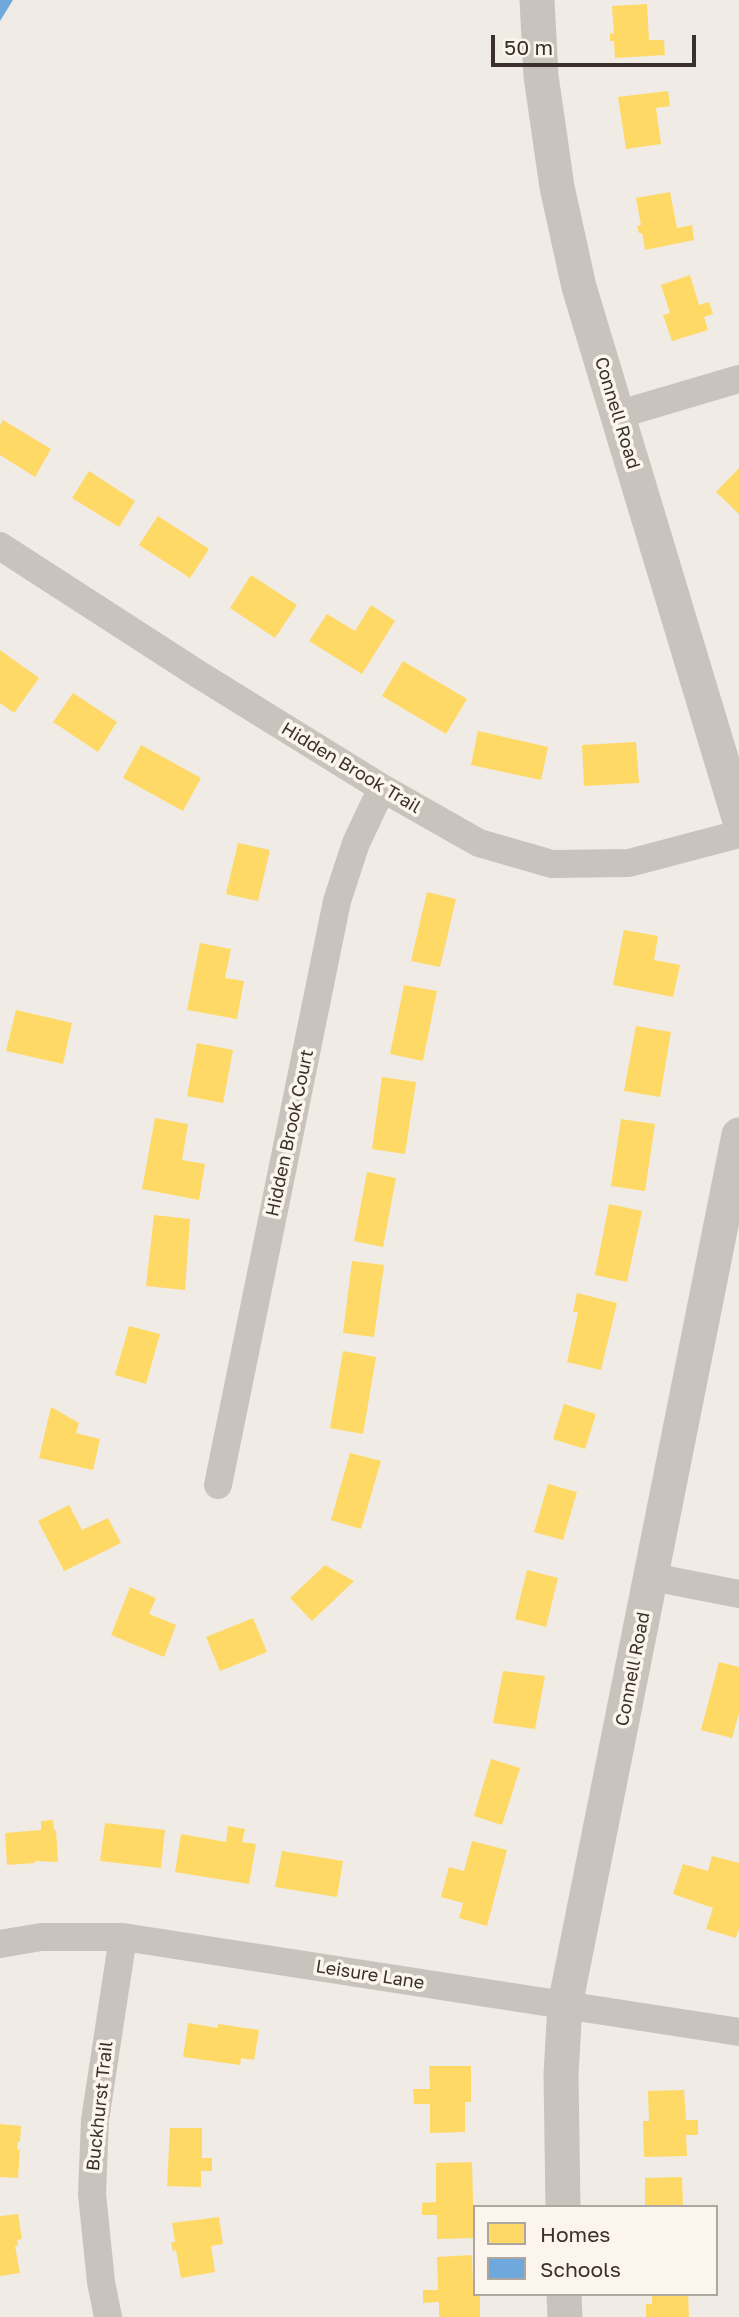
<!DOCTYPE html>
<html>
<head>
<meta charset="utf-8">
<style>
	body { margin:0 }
	#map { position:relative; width:739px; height:2317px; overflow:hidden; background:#f0ebe5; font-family:"Golos Text",sans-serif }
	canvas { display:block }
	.legend { position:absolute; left:473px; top:2205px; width:245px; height:91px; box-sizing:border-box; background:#fbf5ee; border:2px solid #aea6a0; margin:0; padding:9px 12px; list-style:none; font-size:21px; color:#3b302b }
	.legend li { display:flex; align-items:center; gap:14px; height:35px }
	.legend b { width:35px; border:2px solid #aea6a0 }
	.scale { position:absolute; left:491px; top:35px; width:205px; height:32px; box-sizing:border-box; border:4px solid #3b302b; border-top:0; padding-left:9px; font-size:21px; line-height:24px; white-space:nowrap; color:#3b302b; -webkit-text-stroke:5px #fbf5ee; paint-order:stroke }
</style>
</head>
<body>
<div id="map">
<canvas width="739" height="2317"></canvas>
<ul class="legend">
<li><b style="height:19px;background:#ffd966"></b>Homes</li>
<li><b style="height:19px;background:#6fa8dc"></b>Schools</li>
</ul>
<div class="scale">50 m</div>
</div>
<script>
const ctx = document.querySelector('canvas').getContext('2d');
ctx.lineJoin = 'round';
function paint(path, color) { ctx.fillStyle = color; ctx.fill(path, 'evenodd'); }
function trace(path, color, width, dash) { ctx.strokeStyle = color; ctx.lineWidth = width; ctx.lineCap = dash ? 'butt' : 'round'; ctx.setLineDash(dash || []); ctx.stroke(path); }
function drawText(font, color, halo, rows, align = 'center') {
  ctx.font = font + ' "Golos Text",sans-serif'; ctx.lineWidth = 7; ctx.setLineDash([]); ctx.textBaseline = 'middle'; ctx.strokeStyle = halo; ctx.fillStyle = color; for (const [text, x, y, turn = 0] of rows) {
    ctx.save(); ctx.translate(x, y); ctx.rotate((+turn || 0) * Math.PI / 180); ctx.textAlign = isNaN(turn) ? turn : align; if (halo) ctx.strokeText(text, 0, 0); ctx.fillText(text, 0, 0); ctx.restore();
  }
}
const homes = new Path2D(`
	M 647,4 L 649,40 L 664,40 L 665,55 L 615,58 L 614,41 L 610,41 L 610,33 L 614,34 L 612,6 Z
	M 668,91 L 670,106 L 656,108 L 661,144 L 626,149 L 618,97 Z
	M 670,192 L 677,228 L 692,225 L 694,240 L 645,250 L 642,233 L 639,233 L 637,226 L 641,225 L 636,198 Z
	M 690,275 L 699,305 L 709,302 L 713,314 L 704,317 L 708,330 L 672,341 L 663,315 L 670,313 L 661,285 Z
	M 3,420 L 51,449 L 35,477 L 0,455 L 0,425 Z
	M 739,468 L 739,514 L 716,492 Z
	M 89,471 L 135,501 L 119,527 L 72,498 Z
	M 158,516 L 209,549 L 190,578 L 139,545 Z
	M 251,575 L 297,605 L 275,638 L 230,608 Z
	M 371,605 L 395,621 L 362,674 L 309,641 L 327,614 L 355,631 Z
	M 0,650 L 39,678 L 14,713 L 0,703 Z
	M 403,661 L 467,699 L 446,734 L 382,696 Z
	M 73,693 L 117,722 L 98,752 L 53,722 Z
	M 478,731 L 548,747 L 541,780 L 471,765 Z
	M 636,742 L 639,783 L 584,786 L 582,745 Z
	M 141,745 L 201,778 L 183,811 L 123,778 Z
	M 238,843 L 270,850 L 258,901 L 226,894 Z
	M 427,892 L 456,899 L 440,967 L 411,961 Z
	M 624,930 L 658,936 L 654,960 L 680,965 L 673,997 L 613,985 Z
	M 200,943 L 231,949 L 225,978 L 244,981 L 237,1019 L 187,1010 Z
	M 404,985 L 437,991 L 423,1061 L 390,1054 Z
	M 16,1010 L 72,1023 L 63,1064 L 6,1051 Z
	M 636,1026 L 671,1032 L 660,1097 L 624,1091 Z
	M 197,1043 L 233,1050 L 223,1103 L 187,1096 Z
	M 382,1077 L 416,1082 L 405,1154 L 372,1149 Z
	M 155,1118 L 188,1124 L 182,1160 L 205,1164 L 199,1200 L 142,1189 Z
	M 621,1119 L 655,1124 L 645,1191 L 611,1186 Z
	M 367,1172 L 396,1178 L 383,1247 L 354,1241 Z
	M 609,1204 L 642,1211 L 627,1282 L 595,1275 Z
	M 154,1215 L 190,1219 L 185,1290 L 146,1286 Z
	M 352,1261 L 384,1265 L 374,1337 L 343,1333 Z
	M 577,1293 L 617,1303 L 601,1370 L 567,1362 L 578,1312 L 573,1312 Z
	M 129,1326 L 160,1334 L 146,1384 L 115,1375 Z
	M 343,1351 L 376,1357 L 363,1434 L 330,1428 Z
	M 564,1404 L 596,1414 L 585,1449 L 553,1439 Z
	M 51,1407 L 79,1423 L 76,1433 L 100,1439 L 93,1470 L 39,1458 Z
	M 350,1453 L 381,1461 L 361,1529 L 331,1520 Z
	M 548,1484 L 577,1492 L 563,1540 L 534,1532 Z
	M 69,1505 L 82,1530 L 108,1518 L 121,1543 L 64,1571 L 38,1521 Z
	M 325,1565 L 354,1581 L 312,1621 L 290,1598 Z
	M 527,1570 L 558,1578 L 546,1627 L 515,1619 Z
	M 130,1587 L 156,1598 L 149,1614 L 176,1625 L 164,1657 L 111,1635 Z
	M 253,1618 L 267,1652 L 220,1671 L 206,1637 Z
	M 719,1662 L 739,1667 L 739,1713 L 732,1738 L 701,1730 Z
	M 503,1671 L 545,1676 L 535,1729 L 493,1723 Z
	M 491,1759 L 520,1768 L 502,1825 L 474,1816 Z
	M 53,1820 L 54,1830 L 56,1830 L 58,1862 L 34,1861 L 35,1863 L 7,1865 L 5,1833 L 41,1830 L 41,1821 Z
	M 105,1823 L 165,1830 L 161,1868 L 100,1861 Z
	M 228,1826 L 245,1829 L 242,1842 L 256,1844 L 249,1884 L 175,1872 L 181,1834 L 226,1842 Z
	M 472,1841 L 507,1850 L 487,1926 L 459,1918 L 463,1903 L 441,1897 L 449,1867 L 464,1871 Z
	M 282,1851 L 343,1861 L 337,1897 L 275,1887 Z
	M 712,1856 L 739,1863 L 739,1928 L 736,1938 L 706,1929 L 713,1908 L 673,1894 L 683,1864 L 708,1871 Z
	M 188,2023 L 218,2028 L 218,2024 L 259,2030 L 254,2060 L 241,2058 L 240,2065 L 183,2057 Z
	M 429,2066 L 471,2066 L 471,2102 L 465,2102 L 465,2132 L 430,2133 L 430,2104 L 414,2104 L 413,2089 L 430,2089 Z
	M 684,2090 L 686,2120 L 698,2120 L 698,2135 L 686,2135 L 687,2156 L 644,2157 L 643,2121 L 649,2121 L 648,2091 Z
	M 0,2124 L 21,2126 L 20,2142 L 18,2142 L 17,2150 L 20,2149 L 18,2178 L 0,2177 Z
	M 170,2128 L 202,2128 L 202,2158 L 212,2158 L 212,2171 L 201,2171 L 201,2187 L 167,2186 Z
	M 472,2162 L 474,2238 L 437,2239 L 437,2215 L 422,2215 L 422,2203 L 436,2202 L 436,2163 Z
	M 682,2177 L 683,2207 L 645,2207 L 645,2178 Z
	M 18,2214 L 22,2239 L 17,2240 L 18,2246 L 15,2246 L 20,2273 L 0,2276 L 0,2216 Z
	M 219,2217 L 223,2244 L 211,2246 L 215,2272 L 181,2278 L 176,2250 L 173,2251 L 171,2242 L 175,2242 L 172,2223 Z
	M 472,2255 L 473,2286 L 475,2285 L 475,2294 L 480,2294 L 480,2317 L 439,2317 L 439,2302 L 423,2303 L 423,2290 L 438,2290 L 437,2257 Z
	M 652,2294 L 688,2294 L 689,2317 L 646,2317 L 646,2304 L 652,2304 Z`);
const schools = new Path2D(`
	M 0,0 L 13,0 L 0,21 Z`);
const minor = new Path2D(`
	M 617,415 L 739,379
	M 0,546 L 198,674 L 382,788 L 479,843 L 552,864 L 629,863 L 739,834
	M 218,1485 L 337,901 L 356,843 L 382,788
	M 652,1577 L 739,1594
	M 0,1944 L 41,1937 L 123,1937 L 739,2032
	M 108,2317 L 101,2282 L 92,2194 L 95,2120 L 123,1937`);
const tertiary = new Path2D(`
	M 537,0 L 541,76 L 557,187 L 579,287 L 739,818
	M 563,2207 L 561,2074 L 565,2005 L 739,1135
	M 564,2294 L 565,2317`);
const streetNames = [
	["Connell Road",617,413,73],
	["Hidden Brook Trail",351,768,31],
	["Hidden Brook Court",290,1133,-78],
	["Connell Road",633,1669,-79],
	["Leisure Lane",370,1975,9],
	["Buckhurst Trail",100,2106,-84]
];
paint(homes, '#ffd966');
paint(schools, '#6fa8dc');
trace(minor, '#c9c3be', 28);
trace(tertiary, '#c9c3be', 35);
drawText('18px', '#3b302b', '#fbf5ee', streetNames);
</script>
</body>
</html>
